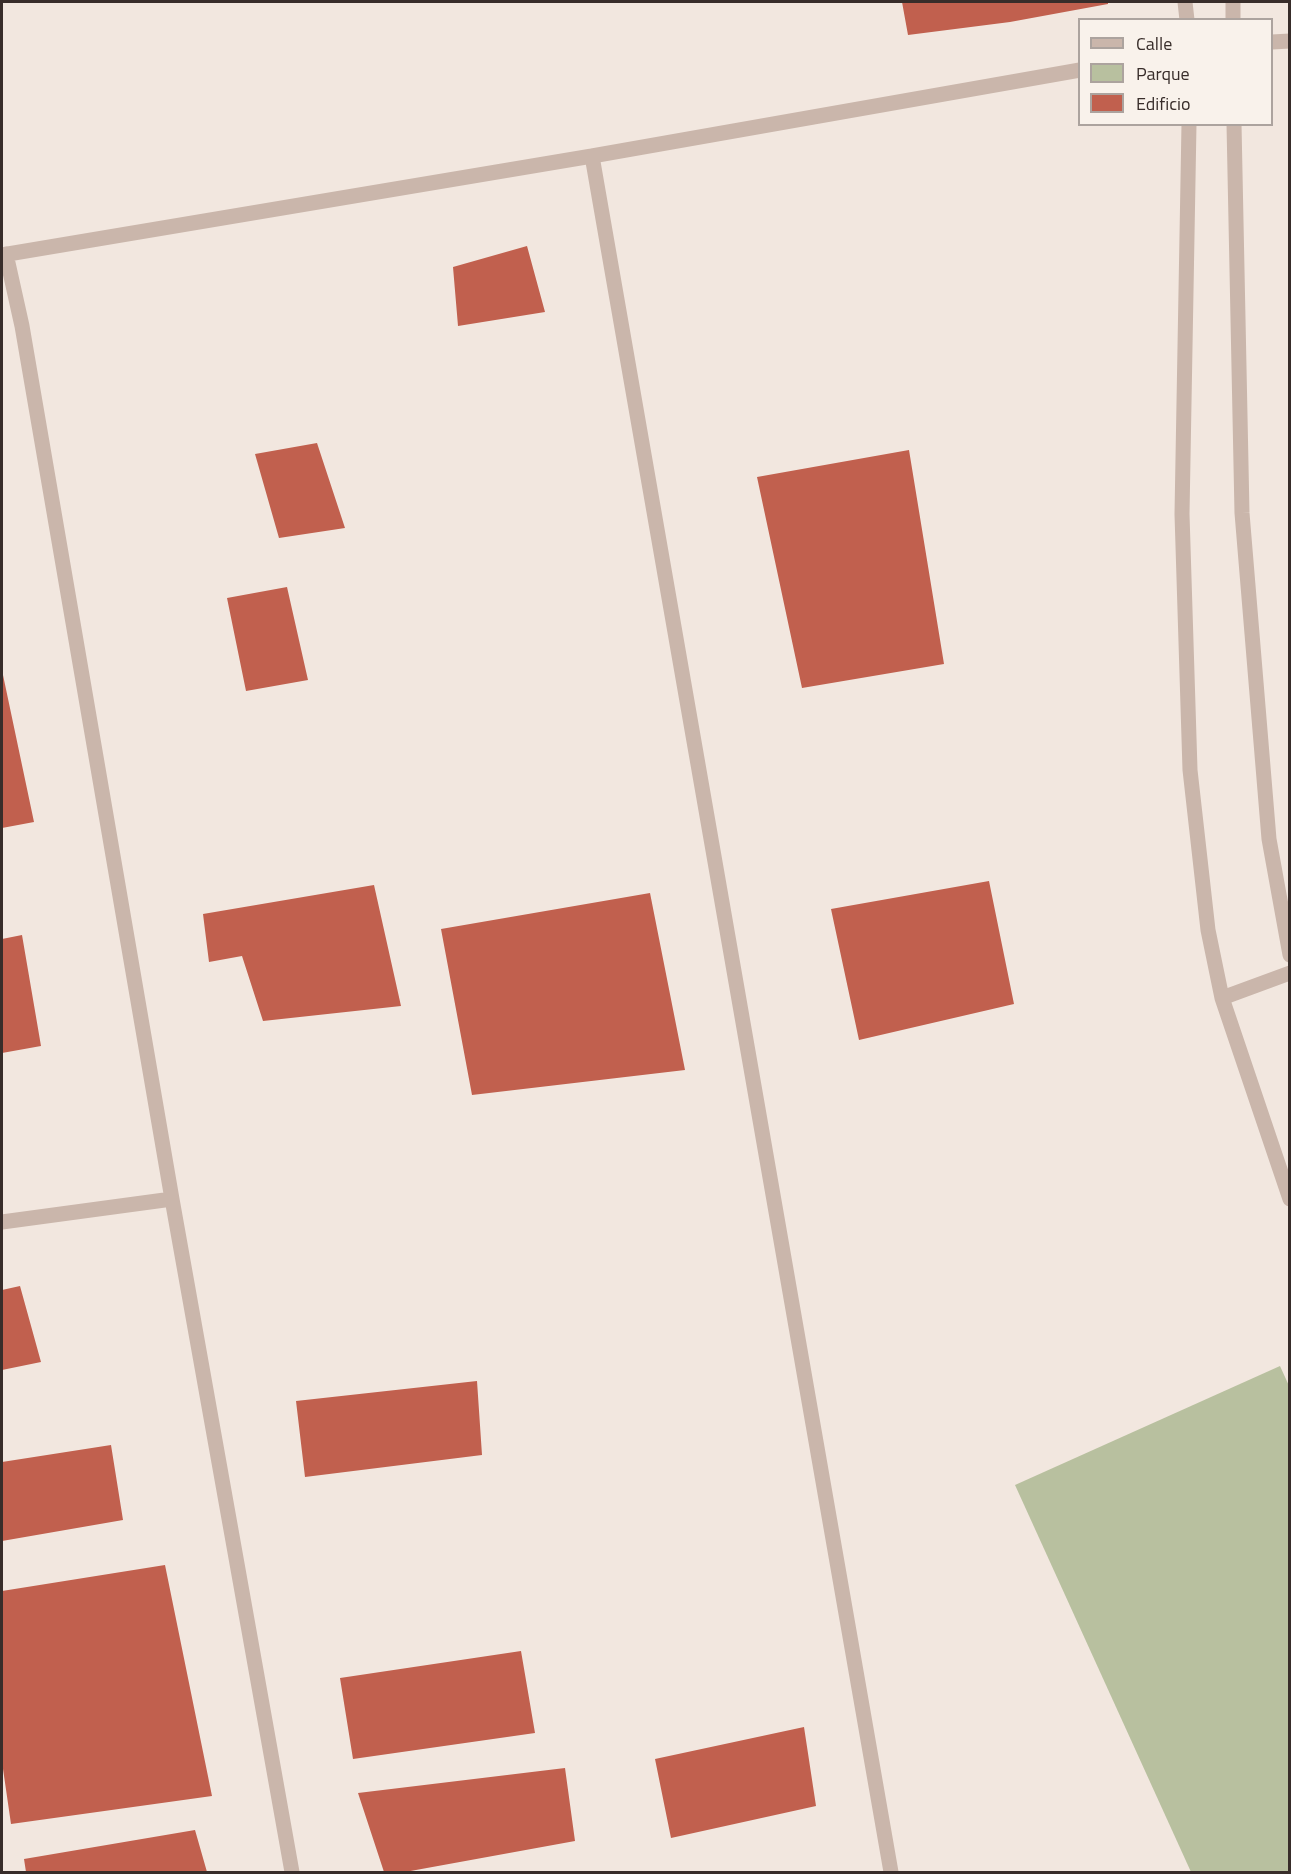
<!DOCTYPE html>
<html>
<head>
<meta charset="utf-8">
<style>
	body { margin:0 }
	#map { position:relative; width:1291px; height:1874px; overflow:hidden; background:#f2e7df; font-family:"Titillium Web",sans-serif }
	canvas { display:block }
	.frame { position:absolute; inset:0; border:3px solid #382d2a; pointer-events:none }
	.legend { position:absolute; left:1078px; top:18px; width:195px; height:108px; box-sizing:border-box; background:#f9f2eb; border:2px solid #aca39e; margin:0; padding:8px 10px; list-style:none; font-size:18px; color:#382d2a }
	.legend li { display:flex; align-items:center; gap:12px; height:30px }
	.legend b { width:30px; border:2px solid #aca39e }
</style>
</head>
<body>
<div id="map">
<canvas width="1291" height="1874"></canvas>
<div class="frame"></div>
<ul class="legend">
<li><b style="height:8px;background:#cab6ab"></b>Calle</li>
<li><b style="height:16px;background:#b8c09f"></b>Parque</li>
<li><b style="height:16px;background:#c1604e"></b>Edificio</li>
</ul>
</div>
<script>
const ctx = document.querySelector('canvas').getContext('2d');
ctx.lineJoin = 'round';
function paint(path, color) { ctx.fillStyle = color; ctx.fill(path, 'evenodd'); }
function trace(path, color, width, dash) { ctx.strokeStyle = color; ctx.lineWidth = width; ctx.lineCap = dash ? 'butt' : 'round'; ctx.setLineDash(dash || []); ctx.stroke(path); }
const green = new Path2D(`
	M 1280,1366 L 1290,1388 L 1289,1872 L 1191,1872 L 1015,1485 Z`);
const building = new Path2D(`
	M 902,2 L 1108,2 L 1108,4 L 1010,22 L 908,35 Z
	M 527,246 L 545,312 L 458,326 L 453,267 Z
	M 317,443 L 345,528 L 279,538 L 255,454 Z
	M 909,450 L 944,664 L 802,688 L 757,477 Z
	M 287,587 L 308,680 L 246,691 L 227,598 Z
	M 3,675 L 34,822 L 2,828 L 2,676 Z
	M 989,881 L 1014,1004 L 859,1040 L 831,909 Z
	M 374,885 L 401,1006 L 263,1021 L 242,956 L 209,962 L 203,914 Z
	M 650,893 L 685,1070 L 472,1095 L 441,929 Z
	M 22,935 L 41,1046 L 2,1053 L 2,939 Z
	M 20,1286 L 41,1362 L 2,1370 L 2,1290 Z
	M 477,1381 L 482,1455 L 305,1477 L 296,1401 Z
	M 111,1445 L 123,1520 L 2,1541 L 2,1462 Z
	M 165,1565 L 212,1796 L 11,1824 L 2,1762 L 2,1591 Z
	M 521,1651 L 535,1733 L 353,1759 L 340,1678 Z
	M 804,1727 L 816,1806 L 671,1838 L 655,1759 Z
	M 565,1768 L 575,1841 L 405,1872 L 384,1872 L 358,1793 Z
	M 195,1830 L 207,1872 L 26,1872 L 24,1859 Z`);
const street = new Path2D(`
	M 1185,2 L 1187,20
	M 1233,20 L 1233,2
	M 1272,42 L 1290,41
	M 1189,124 L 1182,514 L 1190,770 L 1208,930 L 1222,998 L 1290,1199
	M 1234,124 L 1242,513 L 1269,839 L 1290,955
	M 592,156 L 891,1872
	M 6,254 L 22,326 L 172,1199 L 292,1872
	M 2,255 L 592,156 L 1080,70
	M 1222,998 L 1290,973
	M 2,1222 L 172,1199`);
paint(green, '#b8c09f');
paint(building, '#c1604e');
trace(street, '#cab6ab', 15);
</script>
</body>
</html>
